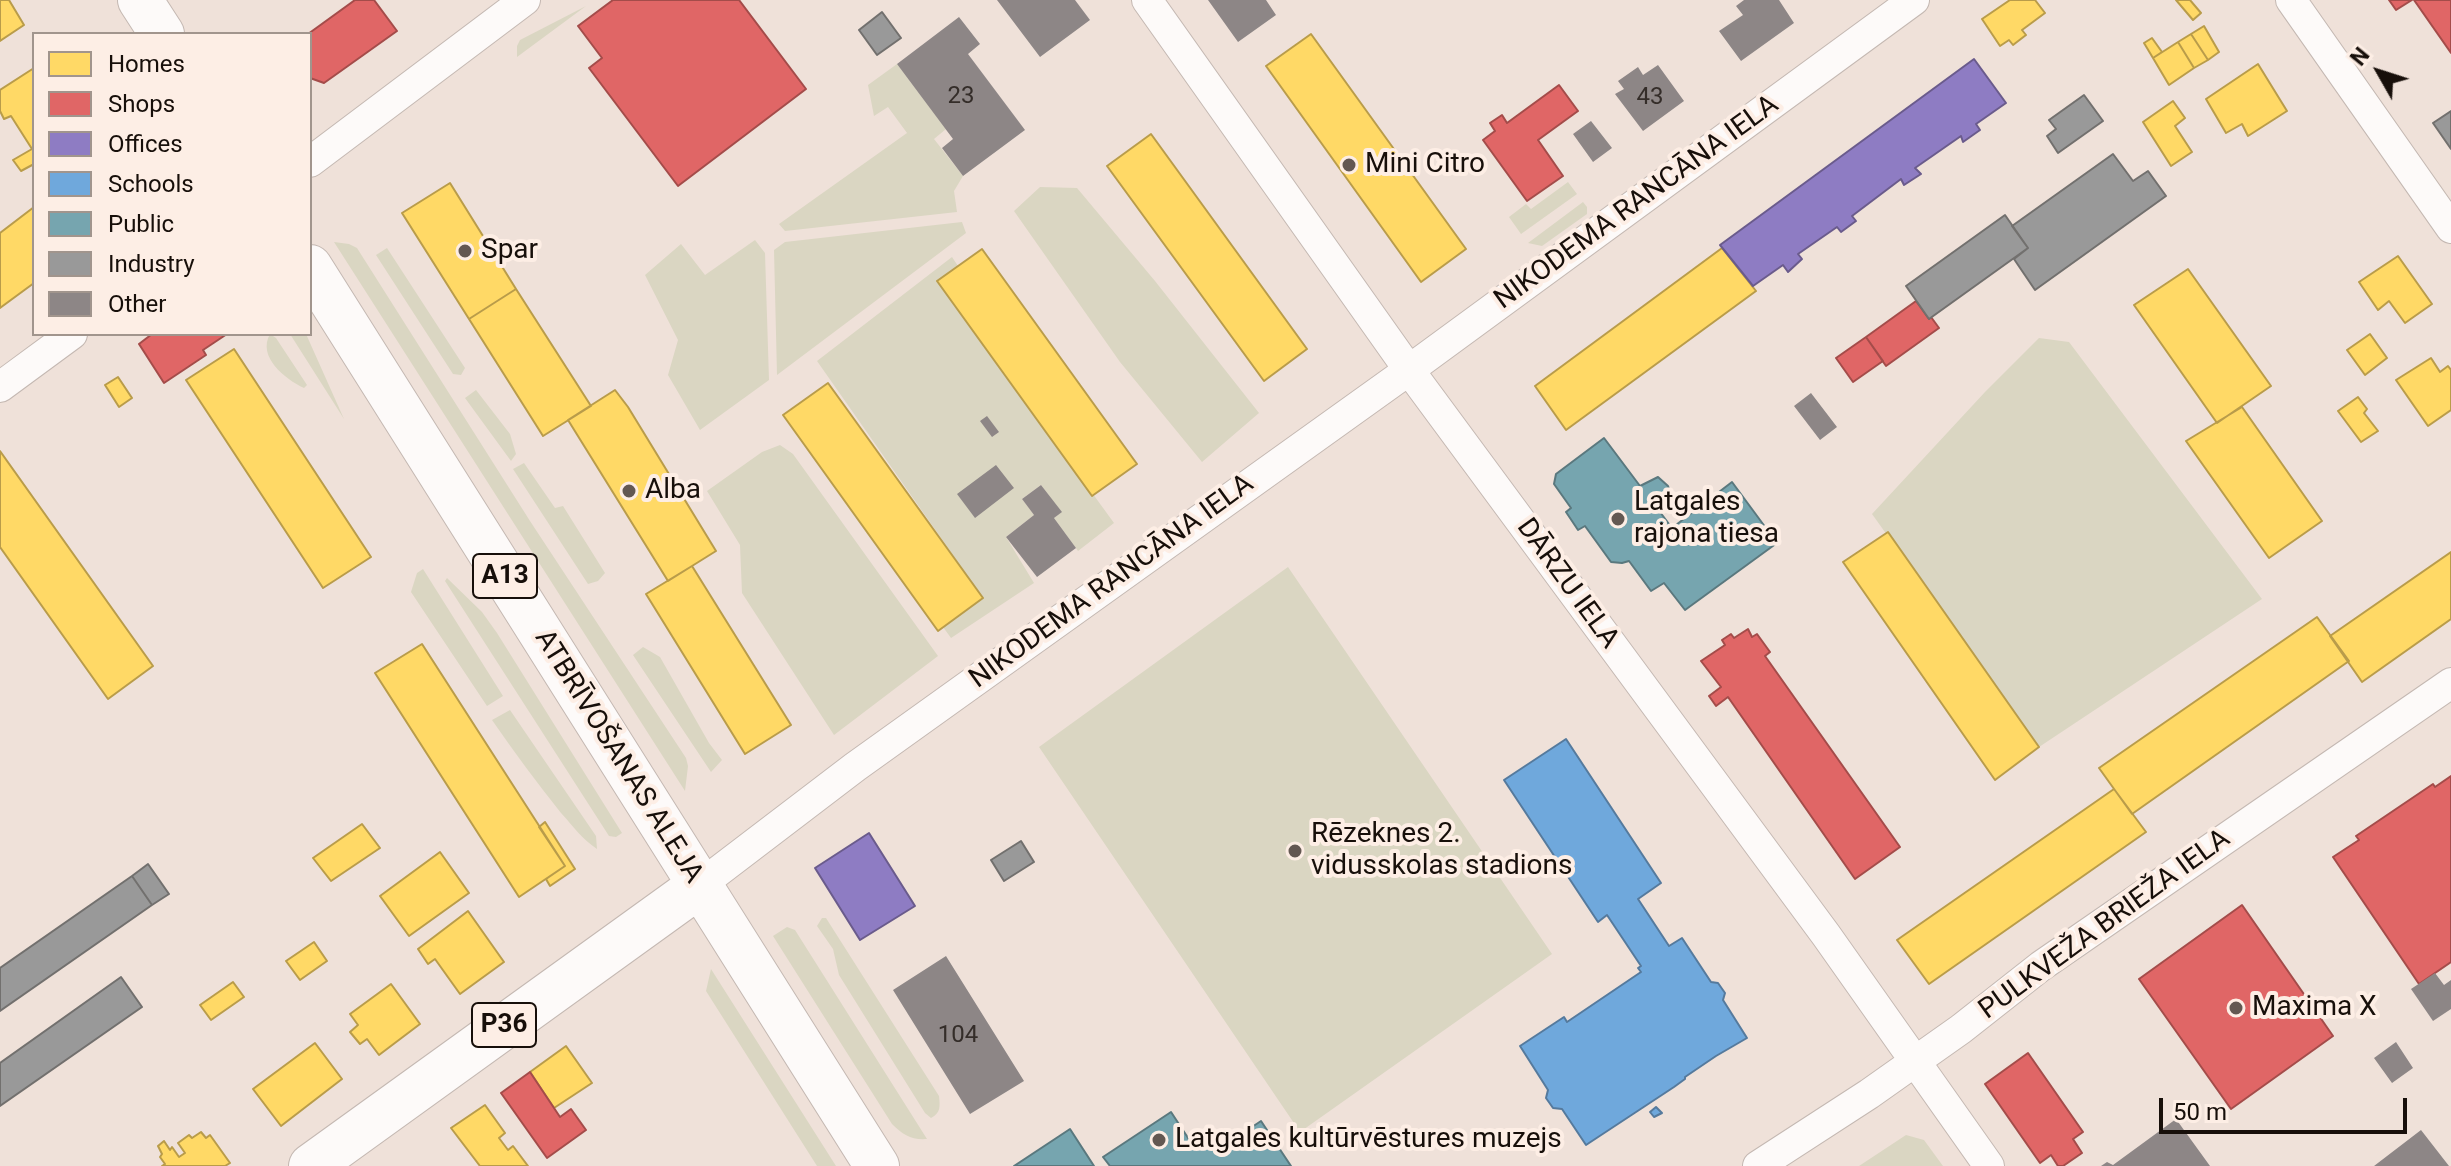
<!DOCTYPE html>
<html>
<head>
<meta charset="utf-8">
<style>
	body { margin:0 }
	#map { position:relative; width:2451px; height:1166px; overflow:hidden; background:#efe1d9; font-family:Roboto,sans-serif }
	canvas { display:block }
	.legend { position:absolute; left:32px; top:32px; width:280px; height:304px; box-sizing:border-box; background:#fdeee5; border:2px solid #a1958d; margin:0; padding:10px 14px; list-style:none; font-size:24px; color:#170f0a }
	.legend li { display:flex; align-items:center; gap:16px; height:40px }
	.legend b { width:40px; border:2px solid #a1958d }
	.north { position:absolute; left:2339px; top:32px; width:80px; height:80px; -webkit-text-stroke:6px #fdeee5; paint-order:stroke; rotate:309deg; font-size:22px; font-weight:700; line-height:32px; text-align:center; color:#170f0a }
	.north::after { content:''; display:block; margin:auto; width:28px; height:36px; background:#170f0a; clip-path:polygon(50% 0,100% 100%,50% 72%,0 100%) }
	.scale { position:absolute; left:2159px; top:1098px; width:248px; height:36px; box-sizing:border-box; border:4px solid #170f0a; border-top:0; padding-left:10px; font-size:24px; line-height:28px; white-space:nowrap; color:#170f0a; -webkit-text-stroke:6px #fdeee5; paint-order:stroke }
</style>
</head>
<body>
<div id="map">
<canvas width="2451" height="1166"></canvas>
<ul class="legend">
<li><b style="height:22px;background:#ffd966"></b>Homes</li>
<li><b style="height:22px;background:#e06666"></b>Shops</li>
<li><b style="height:22px;background:#8e7cc3"></b>Offices</li>
<li><b style="height:22px;background:#6fa8dc"></b>Schools</li>
<li><b style="height:22px;background:#76a5af"></b>Public</li>
<li><b style="height:22px;background:#999"></b>Industry</li>
<li><b style="height:22px;background:#8d8686"></b>Other</li>
</ul>
<div class="north">N</div>
<div class="scale">50 m</div>
</div>
<script>
const ctx = document.querySelector('canvas').getContext('2d');
ctx.lineJoin = 'round';
function paint(path, color) { ctx.fillStyle = color; ctx.fill(path, 'evenodd'); }
function trace(path, color, width, dash) { ctx.strokeStyle = color; ctx.lineWidth = width; ctx.lineCap = dash ? 'butt' : 'round'; ctx.setLineDash(dash || []); ctx.stroke(path); }
function drawText(font, color, halo, rows, align = 'center') {
  ctx.font = font + ' Roboto,sans-serif'; ctx.lineWidth = 8; ctx.setLineDash([]); ctx.textBaseline = 'middle'; ctx.strokeStyle = halo; ctx.fillStyle = color; for (const [text, x, y, turn = 0] of rows) {
    ctx.save(); ctx.translate(x, y); ctx.rotate((+turn || 0) * Math.PI / 180); ctx.textAlign = isNaN(turn) ? turn : align; if (halo) ctx.strokeText(text, 0, 0); ctx.fillText(text, 0, 0); ctx.restore();
  }
}
const green = new Path2D(`
	M 586,6 L 517,57 L 517,46 L 520,40 Z
	M 897,64 L 946,129 L 934,139 L 963,176 L 954,191 L 957,212 L 785,231 L 779,224 L 907,133 L 888,107 L 874,116 L 868,85 Z
	M 1568,182 L 1577,194 L 1521,234 L 1509,217 L 1526,204 L 1531,209 Z
	M 1040,187 L 1077,188 L 1155,281 L 1259,413 L 1202,462 L 1120,362 L 1014,211 Z
	M 1583,202 L 1587,207 L 1587,214 L 1542,246 L 1528,243 Z
	M 962,222 L 966,233 L 777,375 L 774,250 L 785,242 Z
	M 755,240 L 765,253 L 769,380 L 700,430 L 668,375 L 678,340 L 645,275 L 681,244 L 705,275 Z
	M 334,242 L 349,244 L 357,248 L 530,521 L 686,758 L 688,766 L 685,791 Z
	M 387,248 L 465,368 L 461,375 L 453,374 L 376,255 Z
	M 952,257 L 958,266 L 938,281 L 1114,523 L 1078,551 L 1054,518 L 1061,512 L 1041,485 L 1022,499 L 1034,515 L 1006,537 L 1034,583 L 951,638 L 943,627 L 983,598 L 817,361 Z
	M 270,334 L 276,338 L 307,385 L 304,388 C 285,379 257,357 270,334 Z
	M 290,334 L 306,334 L 344,419 Z
	M 2039,338 L 2069,342 L 2262,599 L 2039,747 L 1872,514 L 1985,392 Z
	M 476,390 L 510,434 L 516,454 L 511,461 L 465,398 Z
	M 780,445 L 793,454 L 938,656 L 834,735 L 742,593 L 740,545 L 707,491 L 762,452 Z
	M 524,463 L 555,508 L 563,506 L 605,573 L 598,581 L 588,584 L 513,469 Z
	M 1288,567 L 1552,954 L 1300,1132 L 1039,747 Z
	M 423,569 L 503,696 L 487,706 L 411,592 L 417,573 Z
	M 447,578 L 482,612 L 497,633 L 622,833 L 616,837 L 609,836 L 445,581 Z
	M 643,647 L 660,657 L 709,743 L 722,760 L 711,772 L 633,655 Z
	M 510,710 L 596,836 L 597,849 C 582,839 573,826 561,813 C 537,783 514,752 492,720 Z
	M 822,918 L 826,918 L 939,1096 C 940,1106 941,1113 931,1118 L 925,1113 L 839,975 L 833,949 L 817,926 Z
	M 787,927 L 795,930 L 927,1139 C 911,1140 903,1135 892,1124 L 773,936 Z
	M 711,969 L 836,1166 L 817,1166 L 706,991 Z
	M 1906,1135 L 1924,1140 L 1943,1166 L 1859,1166 Z`);
const homes = new Path2D(`
	M 0,0 L 9,0 L 24,25 L 0,41 Z
	M 2010,0 L 2035,0 L 2045,13 L 2022,30 L 2026,35 L 2013,45 L 2009,40 L 2000,46 L 1982,19 Z
	M 2176,0 L 2190,0 L 2201,13 L 2193,20 Z
	M 2204,26 L 2219,52 L 2208,60 L 2191,34 Z
	M 1311,34 L 1466,249 L 1421,282 L 1266,66 Z
	M 2191,34 L 2208,60 L 2194,68 L 2178,42 Z
	M 2152,38 L 2162,52 L 2153,58 L 2144,43 Z
	M 2178,42 L 2194,68 L 2169,85 L 2153,58 Z
	M 2258,64 L 2287,111 L 2248,136 L 2242,124 L 2226,133 L 2206,99 Z
	M 34,68 L 34,164 L 21,171 L 13,160 L 32,149 L 11,116 L 4,119 L 0,111 L 0,90 Z
	M 2173,101 L 2185,118 L 2175,126 L 2192,152 L 2171,166 L 2143,122 Z
	M 1151,134 L 1307,349 L 1264,381 L 1107,166 Z
	M 450,183 L 516,289 L 469,319 L 402,213 Z
	M 34,207 L 34,283 L 0,308 L 0,233 Z
	M 1722,248 L 1756,291 L 1566,430 L 1535,386 Z
	M 982,249 L 1137,464 L 1092,496 L 937,281 Z
	M 2398,256 L 2432,304 L 2405,323 L 2389,301 L 2378,310 L 2359,282 Z
	M 2188,269 L 2271,386 L 2217,423 L 2134,305 Z
	M 516,289 L 591,406 L 543,436 L 469,319 Z
	M 2370,334 L 2387,358 L 2365,375 L 2347,350 Z
	M 234,349 L 371,557 L 323,588 L 186,380 Z
	M 2431,358 L 2440,372 L 2448,366 L 2451,370 L 2451,410 L 2428,426 L 2396,380 Z
	M 118,377 L 132,398 L 119,407 L 105,385 Z
	M 828,383 L 983,598 L 938,631 L 783,415 Z
	M 615,390 L 628,407 L 716,551 L 668,581 L 568,420 Z
	M 2358,397 L 2367,409 L 2364,413 L 2378,431 L 2361,442 L 2338,411 Z
	M 2242,407 L 2322,521 L 2269,558 L 2186,441 Z
	M 0,451 L 153,666 L 108,699 L 0,547 Z
	M 1888,532 L 2039,747 L 1995,780 L 1843,562 Z
	M 2451,552 L 2451,619 L 2362,682 L 2330,636 Z
	M 692,566 L 791,725 L 745,754 L 646,594 Z
	M 2317,617 L 2349,661 L 2132,814 L 2099,768 Z
	M 422,644 L 565,866 L 519,897 L 375,673 Z
	M 2114,789 L 2146,832 L 1929,984 L 1897,940 Z
	M 545,822 L 575,869 L 550,886 L 546,879 L 565,866 L 539,827 Z
	M 362,824 L 380,848 L 331,881 L 313,858 Z
	M 440,852 L 469,893 L 409,936 L 380,896 Z
	M 468,911 L 504,962 L 460,994 L 435,959 L 428,964 L 418,949 Z
	M 314,942 L 327,961 L 300,980 L 286,961 Z
	M 233,982 L 244,997 L 211,1020 L 200,1005 Z
	M 391,984 L 420,1024 L 379,1055 L 367,1039 L 360,1044 L 350,1032 L 358,1025 L 350,1014 Z
	M 315,1043 L 342,1079 L 281,1126 L 253,1089 Z
	M 566,1046 L 592,1083 L 554,1108 L 530,1072 Z
	M 485,1105 L 505,1133 L 499,1138 L 508,1150 L 513,1146 L 528,1166 L 480,1166 L 451,1128 Z
	M 201,1132 L 206,1138 L 210,1135 L 230,1163 L 225,1166 L 162,1166 L 165,1164 L 160,1157 L 162,1154 L 158,1146 L 164,1141 L 170,1150 L 172,1147 L 179,1157 L 185,1153 L 178,1143 L 189,1135 L 192,1138 Z`);
const shops = new Path2D(`
	M 355,0 L 374,0 L 397,31 L 324,83 L 310,78 L 310,34 L 308,34 Z
	M 613,0 L 739,0 L 806,89 L 678,186 L 589,68 L 602,58 L 578,26 Z
	M 2389,0 L 2412,0 L 2396,10 Z
	M 2414,0 L 2451,0 L 2451,53 Z
	M 1559,85 L 1578,111 L 1538,140 L 1563,176 L 1527,201 L 1483,140 L 1495,131 L 1490,123 L 1502,115 L 1507,123 Z
	M 1916,301 L 1929,319 L 1931,317 L 1939,328 L 1886,366 L 1866,337 Z
	M 152,334 L 227,334 L 203,350 L 206,355 L 164,383 L 139,344 Z
	M 1866,337 L 1883,361 L 1853,382 L 1836,358 Z
	M 1748,629 L 1752,637 L 1757,634 L 1770,652 L 1765,656 L 1900,847 L 1855,879 L 1728,697 L 1716,706 L 1709,696 L 1721,687 L 1701,661 L 1725,645 L 1722,640 L 1731,634 L 1734,638 Z
	M 2451,776 L 2451,962 L 2419,984 L 2333,857 L 2359,840 L 2356,836 L 2433,784 L 2435,787 Z
	M 2242,905 L 2333,1036 L 2231,1109 L 2139,979 Z
	M 2028,1053 L 2083,1132 L 2073,1139 L 2082,1153 L 2063,1166 L 2058,1166 L 2051,1155 L 2040,1163 L 1985,1084 Z
	M 530,1072 L 560,1117 L 571,1109 L 586,1130 L 547,1158 L 501,1093 Z`);
const offices = new Path2D(`
	M 1974,59 L 2006,103 L 1976,124 L 1980,130 L 1963,142 L 1961,136 L 1915,168 L 1921,174 L 1904,185 L 1901,179 L 1852,216 L 1856,221 L 1841,232 L 1837,227 L 1798,254 L 1802,259 L 1788,272 L 1783,265 L 1753,286 L 1720,245 Z
	M 869,833 L 915,906 L 860,940 L 815,868 Z`);
const schools = new Path2D(`
	M 1566,739 L 1661,883 L 1638,899 L 1669,946 L 1682,938 L 1711,982 L 1718,983 L 1725,993 L 1723,1000 L 1747,1038 L 1716,1056 L 1685,1077 L 1685,1079 L 1674,1087 L 1586,1145 L 1562,1109 L 1553,1108 L 1546,1098 L 1548,1090 L 1520,1046 L 1564,1017 L 1567,1022 L 1641,972 L 1638,968 L 1641,966 L 1607,915 L 1598,922 L 1504,780 Z
	M 1656,1107 L 1662,1113 L 1654,1117 L 1650,1112 Z`);
const public = new Path2D(`
	M 1604,438 L 1640,486 L 1658,477 L 1668,486 L 1671,494 L 1669,498 L 1657,508 L 1672,528 L 1732,482 L 1777,543 L 1685,610 L 1664,583 L 1651,591 L 1629,561 L 1622,563 L 1611,562 L 1585,526 L 1578,530 L 1566,512 L 1571,508 L 1554,484 L 1556,474 Z
	M 1171,1112 L 1196,1150 L 1219,1135 L 1225,1145 L 1261,1121 L 1291,1166 L 1110,1166 L 1103,1157 Z
	M 1070,1129 L 1094,1166 L 1014,1166 Z`);
const industry = new Path2D(`
	M 882,12 L 901,38 L 877,55 L 859,30 Z
	M 2084,95 L 2103,121 L 2058,153 L 2047,136 L 2056,129 L 2049,120 Z
	M 2451,111 L 2451,149 L 2433,123 Z
	M 2113,154 L 2133,181 L 2148,171 L 2166,196 L 2035,290 L 2014,259 L 2028,248 L 2012,226 Z
	M 2005,215 L 2028,248 L 1929,319 L 1906,286 Z
	M 1021,841 L 1034,862 L 1004,881 L 991,860 Z
	M 148,864 L 169,894 L 152,905 L 132,876 Z
	M 132,876 L 152,905 L 0,1011 L 0,968 Z
	M 121,977 L 142,1007 L 0,1106 L 0,1063 Z`);
const building = new Path2D(`
	M 997,0 L 1075,0 L 1090,20 L 1040,57 Z
	M 1208,0 L 1266,0 L 1276,15 L 1238,42 Z
	M 1744,0 L 1779,0 L 1794,23 L 1741,61 L 1719,31 L 1743,15 L 1736,6 Z
	M 959,17 L 980,44 L 968,54 L 1025,130 L 963,176 L 942,148 L 953,139 L 897,64 Z
	M 1658,65 L 1684,101 L 1643,131 L 1615,94 L 1624,89 L 1618,81 L 1638,67 L 1643,75 Z
	M 1591,121 L 1612,148 L 1593,162 L 1573,134 Z
	M 1811,393 L 1837,427 L 1820,440 L 1794,406 Z
	M 987,416 L 999,432 L 992,437 L 980,421 Z
	M 996,465 L 1014,488 L 975,518 L 957,494 Z
	M 1041,485 L 1062,512 L 1054,518 L 1076,548 L 1037,577 L 1006,537 L 1034,515 L 1022,499 Z
	M 946,956 L 1024,1081 L 970,1114 L 893,990 Z
	M 2435,973 L 2444,985 L 2451,980 L 2451,1009 L 2433,1021 L 2411,989 Z
	M 2396,1042 L 2413,1068 L 2392,1083 L 2374,1058 Z
	M 2176,1119 L 2210,1166 L 2101,1166 L 2107,1162 L 2113,1165 Z
	M 2421,1130 L 2449,1166 L 2374,1166 Z`);
const street = new Path2D(`
	M 1147,0 L 1409,370 L 1826,935 L 1989,1166
	M 2291,0 L 2451,228
	M 310,162 L 525,0
	M 0,387 L 72,334
	M 699,886 L 855,767 L 1409,370 L 1914,0
	M 1758,1166 L 1869,1094 L 1961,1029 L 2041,966 L 2451,683`);
const primary = new Path2D(`
	M 140,0 L 162,34
	M 310,267 L 877,1166
	M 311,1166 L 699,886`);
const markers = [
	[1349,165,8,"#635852"],
	[465,251,8,"#635852"],
	[629,491,8,"#635852"],
	[1618,519,8,"#635852"],
	[1295,851,8,"#635852"],
	[2236,1008,8,"#635852"],
	[1159,1140,8,"#635852"]
];
const numberNames = [
	["23",961,97],
	["43",1650,98],
	["104",958,1036]
];
const shields = [
	[505,576,64],
	[504,1025,64]
];
const shieldNames = [
	["A13",505,576],
	["P36",504,1025]
];
const poiNames = [
	["Mini Citro",1365,165],
	["Spar",481,251],
	["Alba",645,491],
	["Latgales",1634,503],
	["rajona tiesa",1634,535],
	["Rēzeknes 2.",1311,835],
	["vidusskolas stadions",1311,867],
	["Maxima X",2252,1008],
	["Latgales kultūrvēstures muzejs",1175,1140]
];
const streetNames = [
	["NIKODEMA RANCĀNA IELA",1637,203,-36],
	["NIKODEMA RANCĀNA IELA",1112,582,-36],
	["DĀRZU IELA",1567,584,54],
	["ATBRĪVOŠANAS ALEJA",618,757,58],
	["PULKVEŽA BRIEŽA IELA",2105,925,-36]
];
paint(green, '#dad6c2');
paint(homes, '#ffd966');
trace(homes, '#b99c4a', 2);
paint(shops, '#e06666');
trace(shops, '#a44c4a', 2);
paint(offices, '#8e7cc3');
trace(offices, '#6a5b8c', 2);
paint(schools, '#6fa8dc');
trace(schools, '#557a9d', 2);
paint(public, '#76a5af');
trace(public, '#5a787e', 2);
paint(industry, '#999');
trace(industry, '#72706e', 2);
paint(building, '#8d8686');
trace(street, '#c4b8b2', 32);
trace(primary, '#c4b8b2', 46);
trace(street, '#fdfaf9', 30);
trace(primary, '#fdfaf9', 44);
for (const [x, y, r, color] of markers) { const dot = new Path2D(); dot.arc(x, y, r, 0, 2 * Math.PI); ctx.fillStyle = color; ctx.fill(dot); trace(dot, '#fdeee5', 3); }
drawText('24px', '#342d29', null, numberNames);
for (const [x, y, w] of shields) { const box = new Path2D(); box.roundRect(x - w / 2, y - 22, w, 44, 6); ctx.fillStyle = '#fdeee5'; ctx.fill(box); trace(box, '#170f0a', 2); }
drawText('bold 26px', '#170f0a', null, shieldNames);
drawText('28px', '#170f0a', '#fdeee5', poiNames, 'left');
drawText('28px', '#170f0a', '#fdeee5', streetNames);
</script>
</body>
</html>
